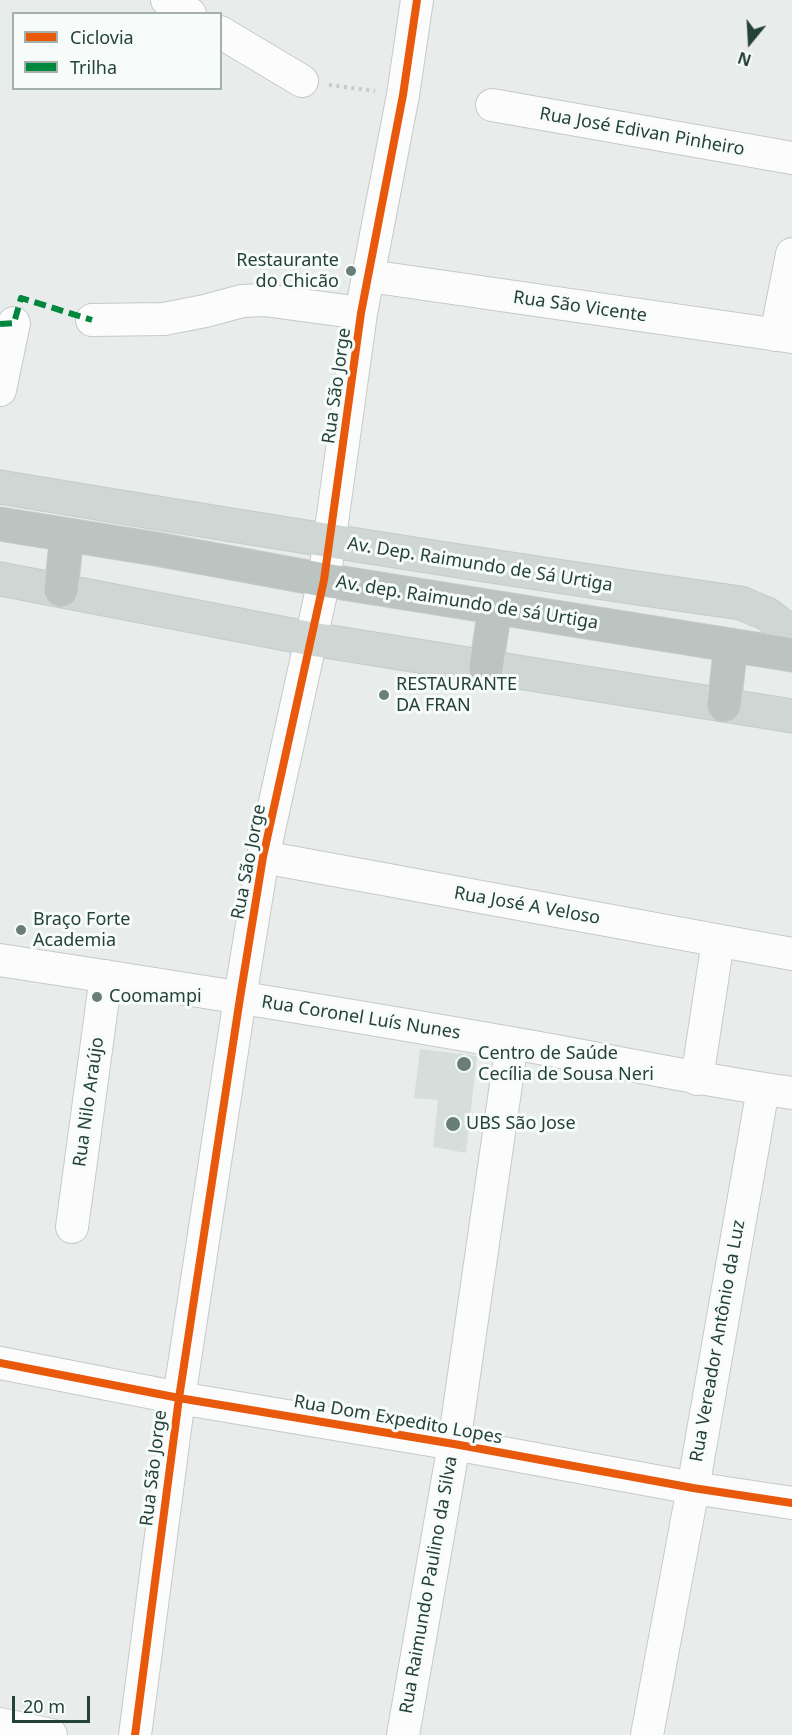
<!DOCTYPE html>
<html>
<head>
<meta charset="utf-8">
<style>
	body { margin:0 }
	#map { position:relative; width:792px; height:1735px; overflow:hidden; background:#e8edeb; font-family:"Noto Sans",sans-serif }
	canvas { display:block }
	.legend { position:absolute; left:12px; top:12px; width:210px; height:78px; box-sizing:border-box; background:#f7fbf9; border:2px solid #a3b1ad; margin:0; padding:8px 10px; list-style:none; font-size:18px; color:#24423a }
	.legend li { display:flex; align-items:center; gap:12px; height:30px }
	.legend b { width:30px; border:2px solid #a3b1ad }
	.north { position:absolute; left:720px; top:12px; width:60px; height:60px; -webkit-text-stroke:4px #f7fbf9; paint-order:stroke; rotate:198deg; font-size:16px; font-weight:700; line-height:24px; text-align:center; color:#24423a }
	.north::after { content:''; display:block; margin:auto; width:21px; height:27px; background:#24423a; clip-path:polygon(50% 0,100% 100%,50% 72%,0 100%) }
	.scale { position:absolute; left:12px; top:1696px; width:78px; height:27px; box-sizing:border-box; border:3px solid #24423a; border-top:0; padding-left:8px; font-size:18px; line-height:21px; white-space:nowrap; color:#24423a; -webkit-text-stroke:4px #f7fbf9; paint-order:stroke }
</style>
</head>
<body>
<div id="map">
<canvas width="792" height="1735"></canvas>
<ul class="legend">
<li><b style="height:8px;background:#e8590c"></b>Ciclovia</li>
<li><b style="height:8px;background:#00873e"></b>Trilha</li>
</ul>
<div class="north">N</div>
<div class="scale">20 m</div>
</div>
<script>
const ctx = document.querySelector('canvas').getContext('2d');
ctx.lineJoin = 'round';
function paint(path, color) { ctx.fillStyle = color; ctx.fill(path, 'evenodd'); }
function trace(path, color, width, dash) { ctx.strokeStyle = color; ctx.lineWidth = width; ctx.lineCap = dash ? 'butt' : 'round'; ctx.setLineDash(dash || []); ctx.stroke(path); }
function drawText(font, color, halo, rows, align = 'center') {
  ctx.font = font + ' "Noto Sans",sans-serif'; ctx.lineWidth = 6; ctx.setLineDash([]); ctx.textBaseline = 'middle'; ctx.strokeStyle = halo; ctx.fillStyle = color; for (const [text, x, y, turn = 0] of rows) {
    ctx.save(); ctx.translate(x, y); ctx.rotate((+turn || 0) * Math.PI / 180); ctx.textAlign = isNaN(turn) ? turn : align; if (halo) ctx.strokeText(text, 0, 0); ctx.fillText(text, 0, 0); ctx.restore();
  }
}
const built = new Path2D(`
	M 420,1049 L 477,1056 L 466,1153 L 433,1147 L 438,1100 L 414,1098 Z`);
const path = new Path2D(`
	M 329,85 L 375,91`);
const minor = new Path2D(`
	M 167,0 L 190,14
	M 220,32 L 302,81
	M 492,105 L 792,158
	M 369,276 L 792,337
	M 92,320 L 164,319 L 205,311 L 242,301 L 264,300 L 361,313
	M 776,335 L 792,254
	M 0,390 L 14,323
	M 263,857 L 792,954
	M 0,960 C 170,986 341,1013 511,1043 C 605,1059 698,1080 792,1093
	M 697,1079 L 718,941
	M 72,1227 L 106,976
	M 0,1363 L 179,1398 L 454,1444 L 693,1488 L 792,1503
	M 0,1724 L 51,1735
	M 135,1735 L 179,1398 L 240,998 L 263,857 L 324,580 L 361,313 L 403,95 L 417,0
	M 403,1735 L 454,1444 L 512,1043
	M 647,1735 L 693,1488 L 763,1089`);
const major = new Path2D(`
	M 0,487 C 247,528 493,568 741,603 L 767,614 L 785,628 L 790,654
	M 0,579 L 312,639 L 792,716`);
const highway = new Path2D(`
	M 0,524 L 156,549 L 324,580 L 792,655
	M 61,590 L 67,535
	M 486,668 L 495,608
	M 724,705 L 731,645`);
const quiet = new Path2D(`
	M 0,324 L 14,323 L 21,298 L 92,320`);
const cycleway = new Path2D(`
	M 0,1363 L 179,1398 L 454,1444 L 693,1488 L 792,1503
	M 135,1735 L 179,1398 L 240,998 L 263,857 L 324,580 L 361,313 L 403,95 L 417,0`);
const markers = [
	[351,271,6,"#697e78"],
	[384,695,6,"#697e78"],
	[21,930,6,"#697e78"],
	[97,997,6,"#697e78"],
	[464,1064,8,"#697e78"],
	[453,1124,8,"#697e78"]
];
const streetNames = [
	["Rua José Edivan Pinheiro",642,132,10],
	["Rua São Vicente",580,307,8],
	["Rua São Jorge",337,386,-82],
	["Av. Dep. Raimundo de Sá Urtiga",480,565,9],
	["Av. dep. Raimundo de sá Urtiga",467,603,9],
	["Rua São Jorge",249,862,-79],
	["Rua José A Veloso",527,906,10],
	["Rua Coronel Luís Nunes",361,1018,9],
	["Rua Nilo Araújo",89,1102,-82],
	["Rua Vereador Antônio da Luz",718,1341,-80],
	["Rua Dom Expedito Lopes",398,1420,10],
	["Rua São Jorge",154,1468,-83],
	["Rua Raimundo Paulino da Silva",429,1585,-80]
];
const poiNames = [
	["Restaurante",339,261,"right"],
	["do Chicão",339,282,"right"],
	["RESTAURANTE",396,685],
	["DA FRAN",396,706],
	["Braço Forte",33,920],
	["Academia",33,941],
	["Coomampi",109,997],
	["Centro de Saúde",478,1054],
	["Cecília de Sousa Neri",478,1075],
	["UBS São Jose",466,1124]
];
paint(built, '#d6dedb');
trace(minor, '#c5cac8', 34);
trace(major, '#c3ccc9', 35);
trace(highway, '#c3ccc9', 35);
trace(path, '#c3ccca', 4, [3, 4.5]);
trace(minor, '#fcfcfc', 32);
trace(major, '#cfd7d5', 33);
trace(highway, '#bcc4c2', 33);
trace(quiet, '#00873e', 6, [12, 6]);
trace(cycleway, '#e8590c', 8);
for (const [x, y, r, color] of markers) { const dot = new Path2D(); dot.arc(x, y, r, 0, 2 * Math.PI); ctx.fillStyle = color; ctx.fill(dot); trace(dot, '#f7fbf9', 2); }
drawText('18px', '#24423a', '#f7fbf9', streetNames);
drawText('18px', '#24423a', '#f7fbf9', poiNames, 'left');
</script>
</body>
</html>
